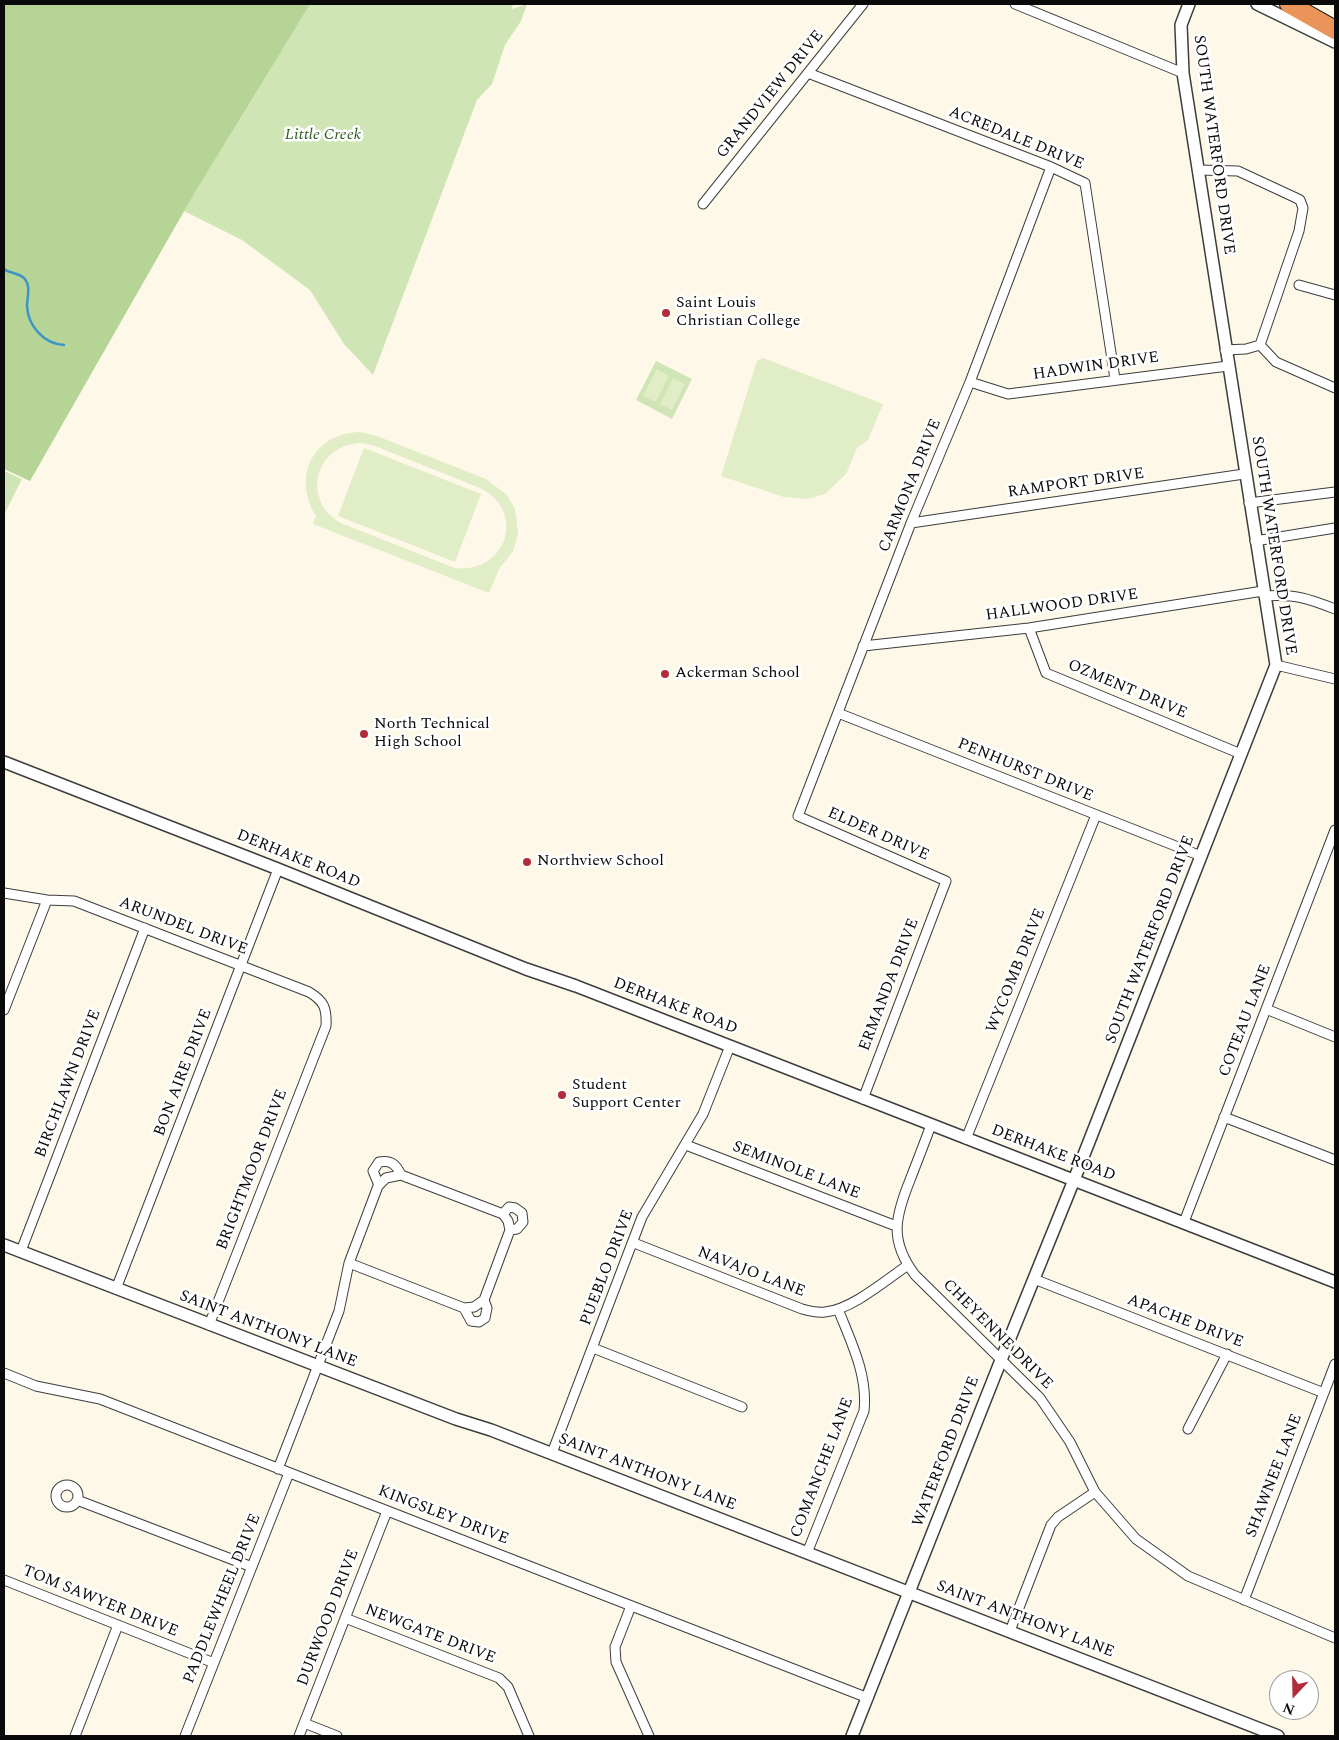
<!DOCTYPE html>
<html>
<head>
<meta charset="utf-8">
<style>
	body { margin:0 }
	#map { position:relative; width:1339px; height:1740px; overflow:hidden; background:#fef8e8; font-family:Spectral,serif }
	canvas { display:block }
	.frame { position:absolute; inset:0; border:5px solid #0a0a0a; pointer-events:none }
	.north { position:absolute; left:1269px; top:1670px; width:50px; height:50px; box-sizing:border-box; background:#fff; border:1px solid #9d9d9d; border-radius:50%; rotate:201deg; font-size:14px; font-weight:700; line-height:20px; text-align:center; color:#0a0a0a }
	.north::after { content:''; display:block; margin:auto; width:18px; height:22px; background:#b02c39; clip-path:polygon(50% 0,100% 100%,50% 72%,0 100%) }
</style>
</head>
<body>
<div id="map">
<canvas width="1339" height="1740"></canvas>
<div class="frame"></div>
<div class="north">N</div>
</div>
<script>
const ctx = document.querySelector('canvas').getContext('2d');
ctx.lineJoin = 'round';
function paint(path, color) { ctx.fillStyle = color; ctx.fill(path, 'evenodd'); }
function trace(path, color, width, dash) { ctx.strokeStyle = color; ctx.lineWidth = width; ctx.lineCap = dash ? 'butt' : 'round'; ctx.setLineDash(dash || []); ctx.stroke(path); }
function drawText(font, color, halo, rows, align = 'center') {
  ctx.font = font + ' Spectral,serif'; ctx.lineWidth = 5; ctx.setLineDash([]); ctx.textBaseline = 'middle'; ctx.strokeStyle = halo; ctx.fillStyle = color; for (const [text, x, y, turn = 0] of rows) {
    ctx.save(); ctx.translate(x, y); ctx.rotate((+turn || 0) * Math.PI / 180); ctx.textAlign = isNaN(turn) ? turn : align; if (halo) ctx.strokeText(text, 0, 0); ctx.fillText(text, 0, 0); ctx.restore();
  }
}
const green = new Path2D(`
	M 4,4 L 513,4 L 512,9 L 527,4 L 521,21 L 505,45 L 492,84 L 477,100 L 373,375 L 344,344 L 310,290 L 242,240 L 184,211 Z
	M 656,361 L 692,379 L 672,419 L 636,400 Z
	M 4,471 L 22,479 L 4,515 Z`);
const forest = new Path2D(`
	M 4,4 L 310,4 L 195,192 L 30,481 L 4,469 Z`);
const pitch = new Path2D(`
	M 763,358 L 883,404 L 868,440 L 857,448 L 846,474 L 825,494 L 807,499 L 784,497 L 721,476 L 757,361 Z
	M 657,369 L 669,376 L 656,402 L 643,396 Z
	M 673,378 L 685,384 L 672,410 L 660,404 Z
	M 360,432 L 377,436 L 486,479 L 507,495 L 515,509 L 518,535 L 513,551 L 499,569 L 489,593 L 313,524 L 316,516 C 292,477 313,433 360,432 ZM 361,443 L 375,446 L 480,488 C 527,511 507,574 455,568 L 343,524 C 301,503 313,445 361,443 Z
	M 364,448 L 481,494 L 455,562 L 338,516 Z`);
const stream = new Path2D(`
	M 4,269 C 10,274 19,272 25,279 C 31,287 27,297 27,306 C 28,326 44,344 64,345`);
const minor = new Path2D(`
	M 1015,4 L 1183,73
	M 808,73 L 1051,167 L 1085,183 L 1115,379
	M 1198,170 L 1238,171 L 1294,197 L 1300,200 L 1303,208 L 1299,231 L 1260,345 L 1246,349 L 1225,350
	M 703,204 L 863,4
	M 1299,285 L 1335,295
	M 1260,345 L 1276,362 L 1335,388
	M 970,382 L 1008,394 L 1228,366
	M 1249,503 L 1335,492
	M 911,523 L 1244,474
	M 1255,541 L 1335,528
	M 1264,596 C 1295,594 1307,598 1335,609
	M 1029,628 L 1046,673 L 1241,754
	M 863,646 L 1029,628 L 1263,591
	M 1276,665 L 1335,679
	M 838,713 L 1201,856
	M 4,893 L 47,900 L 74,901 L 309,992 C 324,1001 327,1008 326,1026 L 209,1325
	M 1266,1009 L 1335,1037
	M 4,1010 L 47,900
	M 863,1099 L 946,881 L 798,816 L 911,523 L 970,382 L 1051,167
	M 1224,1117 L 1335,1160
	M 931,1125 C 924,1144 917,1162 910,1180 C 895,1217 889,1241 915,1275 L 1040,1398 L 1070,1442 L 1095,1492 L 1136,1539 L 1188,1576 L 1335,1638
	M 966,1139 L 1096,815
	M 686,1145 L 896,1226
	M 379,1185 L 373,1171 L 379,1162 C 391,1160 396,1164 401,1175
	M 503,1214 L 509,1207 L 515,1208 L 522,1213 L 523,1222 L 517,1229 L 510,1230
	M 1184,1222 L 1335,830
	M 634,1243 L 802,1309 C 809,1311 817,1313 825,1312 C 851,1310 886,1280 908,1265
	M 21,1251 L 145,928
	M 1034,1279 L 1324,1393
	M 116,1289 L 278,869
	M 464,1308 L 471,1321 L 479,1322 L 485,1318 L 487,1308 L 484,1300
	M 593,1348 L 742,1407
	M 4,1373 L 36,1386 L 100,1399 L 868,1698
	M 1188,1429 L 1227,1354
	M 552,1453 L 642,1217 L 703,1114 L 730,1046
	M 278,1469 L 339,1311 L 349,1263 L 378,1186 L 386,1178 L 401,1175 L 503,1214 L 508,1221 L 510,1230 L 484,1300 L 474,1307 L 464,1308 L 349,1263
	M56 1496a11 11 0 1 1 22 0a11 11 0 1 1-22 0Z
	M 77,1500 L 252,1567
	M 807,1553 L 864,1411 C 868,1375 851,1342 838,1309
	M 4,1580 L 214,1663
	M 1244,1600 L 1335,1364
	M 631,1606 L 615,1647 L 616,1662 L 649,1736
	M 345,1618 L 499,1678 L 508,1687 L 529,1736
	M 1010,1631 L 1051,1525 L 1058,1517 L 1095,1492
	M 304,1723 L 337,1736
	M 75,1736 L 118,1625
	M 185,1736 L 289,1473
	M 299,1736 L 387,1511`);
const tertiary = new Path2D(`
	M 1257,4 L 1335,42
	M 4,762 L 278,869 L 526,969 L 576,986 L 1335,1282
	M 4,1245 L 456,1419 L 491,1430 L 1278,1736
	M 852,1736 L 1001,1360 L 1074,1180 L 1276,665 L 1183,73 L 1181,25 L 1189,4`);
const motorway = new Path2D(`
	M 1289,4 L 1335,30`);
const markers = [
	[666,313,5,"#b02c39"],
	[665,674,5,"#b02c39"],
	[364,734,5,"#b02c39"],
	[527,862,5,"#b02c39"],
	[562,1095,5,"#b02c39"]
];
const streetNames = [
	["GRANDVIEW DRIVE",771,95,-51],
	["ACREDALE DRIVE",1016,139,22],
	["SOUTH WATERFORD DRIVE",1213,145,82],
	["HADWIN DRIVE",1096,367,-8],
	["RAMPORT DRIVE",1076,484,-8],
	["CARMONA DRIVE",911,486,-68],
	["SOUTH WATERFORD DRIVE",1273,546,81],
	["HALLWOOD DRIVE",1062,606,-8],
	["OZMENT DRIVE",1127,690,23],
	["PENHURST DRIVE",1025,771,22],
	["ELDER DRIVE",878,835,24],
	["DERHAKE ROAD",298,860,22],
	["ARUNDEL DRIVE",183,927,21],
	["SOUTH WATERFORD DRIVE",1151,940,-69],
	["WYCOMB DRIVE",1017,971,-68],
	["ERMANDA DRIVE",890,985,-69],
	["DERHAKE ROAD",675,1007,21],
	["COTEAU LANE",1246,1021,-69],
	["BON AIRE DRIVE",184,1073,-69],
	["BIRCHLAWN DRIVE",69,1084,-69],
	["DERHAKE ROAD",1053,1154,21],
	["BRIGHTMOOR DRIVE",253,1170,-69],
	["SEMINOLE LANE",796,1171,21],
	["PUEBLO DRIVE",608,1268,-69],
	["NAVAJO LANE",751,1273,21],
	["APACHE DRIVE",1185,1322,21],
	["SAINT ANTHONY LANE",268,1330,21],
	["CHEYENNE DRIVE",997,1335,45],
	["WATERFORD DRIVE",947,1452,-69],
	["COMANCHE LANE",823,1468,-69],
	["SAINT ANTHONY LANE",647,1473,21],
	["SHAWNEE LANE",1275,1476,-69],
	["KINGSLEY DRIVE",443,1516,21],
	["PADDLEWHEEL DRIVE",223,1599,-68],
	["TOM SAWYER DRIVE",100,1602,22],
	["DURWOOD DRIVE",329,1618,-69],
	["SAINT ANTHONY LANE",1025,1620,21],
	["NEWGATE DRIVE",430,1635,21]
];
const parkNames = [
	["Little Creek",323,136]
];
const poiNames = [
	["Saint Louis",676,304],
	["Christian College",676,322],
	["Ackerman School",675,674],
	["North Technical",374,725],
	["High School",374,743],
	["Northview School",537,862],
	["Student",572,1086],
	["Support Center",572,1104]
];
paint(green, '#d0e5b5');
paint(forest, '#b5d496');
paint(pitch, '#e1edc6');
trace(stream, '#3c95c4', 2.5);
trace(minor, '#3d3d3d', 11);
trace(tertiary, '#3d3d3d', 14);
trace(motorway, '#1b1b1b', 20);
trace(minor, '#fff', 9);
trace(tertiary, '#fff', 11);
trace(motorway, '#eb9459', 18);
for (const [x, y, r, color] of markers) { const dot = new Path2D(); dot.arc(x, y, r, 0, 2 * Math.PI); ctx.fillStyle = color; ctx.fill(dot); trace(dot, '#fff', 2); }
drawText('16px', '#0a0a0a', '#fff', streetNames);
drawText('italic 16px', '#2f5c20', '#fff', parkNames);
drawText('16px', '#0a0a0a', '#fff', poiNames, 'left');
</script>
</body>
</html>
